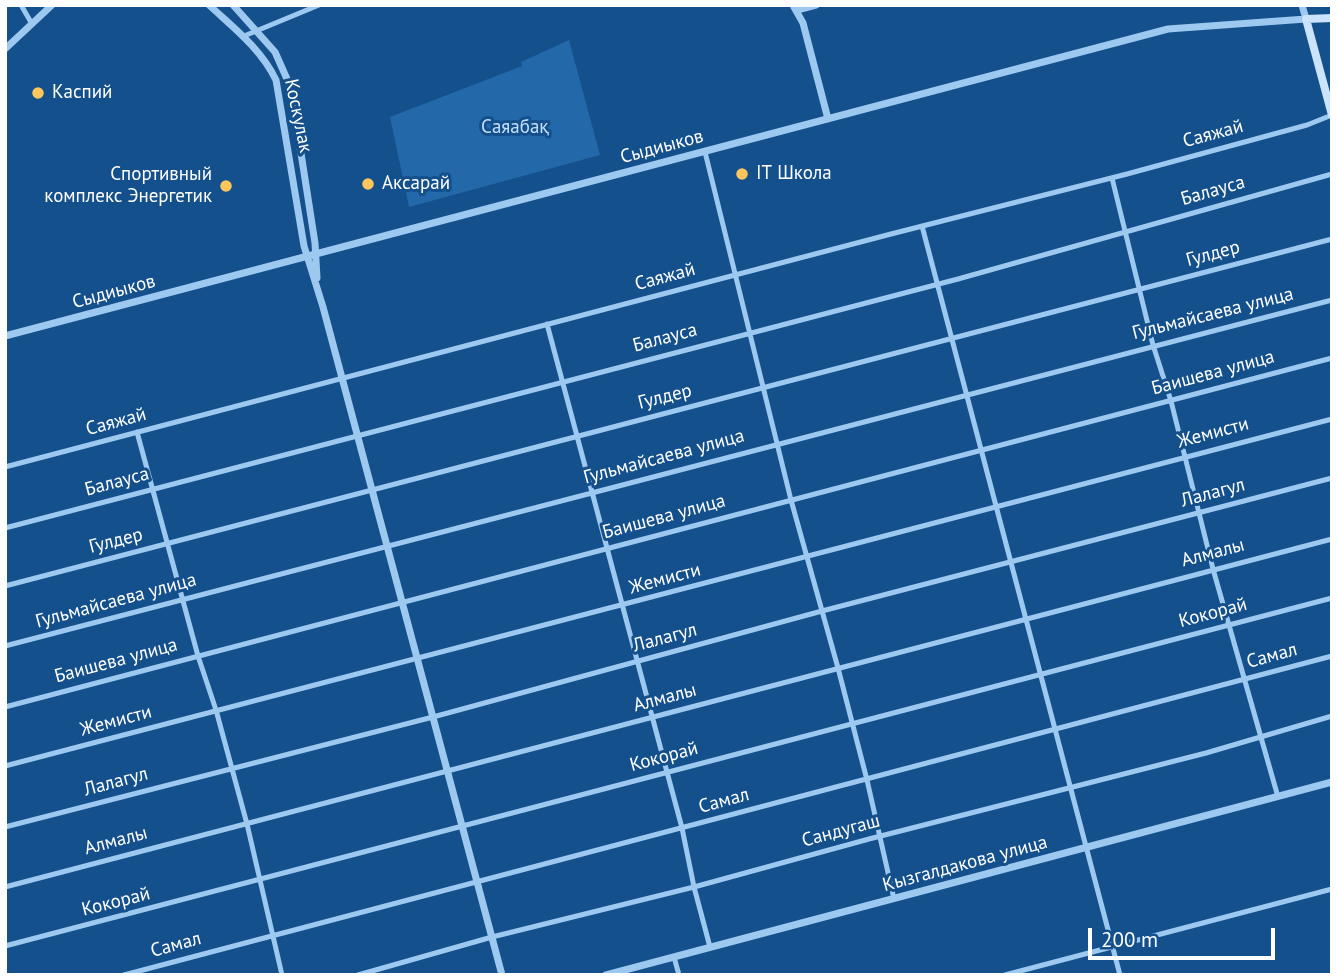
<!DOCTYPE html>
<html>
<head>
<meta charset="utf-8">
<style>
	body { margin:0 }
	#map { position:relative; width:1337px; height:980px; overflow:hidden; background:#14508c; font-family:"PT Sans",sans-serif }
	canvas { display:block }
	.frame { position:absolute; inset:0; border:7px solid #fff; pointer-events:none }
	.scale { position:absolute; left:1088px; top:928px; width:187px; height:32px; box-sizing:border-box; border:4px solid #fff; border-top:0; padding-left:9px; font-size:21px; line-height:24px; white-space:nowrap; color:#fff; -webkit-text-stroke:5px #14508c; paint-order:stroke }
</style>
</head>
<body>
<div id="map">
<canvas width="1337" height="980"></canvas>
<div class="frame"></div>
<div class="scale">200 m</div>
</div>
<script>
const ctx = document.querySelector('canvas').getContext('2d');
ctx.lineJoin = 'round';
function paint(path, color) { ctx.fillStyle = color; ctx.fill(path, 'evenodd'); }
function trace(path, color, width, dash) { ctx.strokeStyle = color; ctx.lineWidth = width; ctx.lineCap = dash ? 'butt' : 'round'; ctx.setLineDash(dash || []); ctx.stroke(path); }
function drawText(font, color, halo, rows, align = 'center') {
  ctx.font = font + ' "PT Sans",sans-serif'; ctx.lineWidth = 6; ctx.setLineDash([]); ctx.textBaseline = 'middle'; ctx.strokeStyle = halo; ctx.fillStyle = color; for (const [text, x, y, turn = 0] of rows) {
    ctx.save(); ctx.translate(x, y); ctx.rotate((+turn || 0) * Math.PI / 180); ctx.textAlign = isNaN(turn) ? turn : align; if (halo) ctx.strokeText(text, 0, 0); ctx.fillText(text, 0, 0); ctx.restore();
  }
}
const green = new Path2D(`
	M 569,40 L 600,155 L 409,207 L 390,117 L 522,66 L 521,62 Z`);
const minor = new Path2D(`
	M 21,5 L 32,24
	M 244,36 L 319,5
	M 705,152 L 791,500 L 838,668 L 867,780 L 894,899
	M 1112,178 L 1153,345 L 1171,401 L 1213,569 L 1278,797
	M 922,226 L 1120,975
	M 547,324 L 682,828 L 694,887 L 710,947
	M 137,432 L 198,656 L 216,710 L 247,824 L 282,975
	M 5,467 L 891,234 L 1127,174 L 1307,125 L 1332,115
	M 5,528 L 958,279 L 1332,174
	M 5,586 L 1332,239
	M 5,646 L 1332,300
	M 5,707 L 1332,358
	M 5,766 L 1332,419
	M 5,827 L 433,717 L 822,611 L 1332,478
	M 5,887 L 1332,539
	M 5,946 L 1332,598
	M 674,957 L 679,975
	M 124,975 L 1332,656
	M 358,975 L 492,937 L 694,887 L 869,839 L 1206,753 L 1332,716
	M 1005,975 L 1332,889`);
const tertiary = new Path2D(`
	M 209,5 C 234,28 261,49 276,80 L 304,246 L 323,307 L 502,975
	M 233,5 L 275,52 L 287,79 L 293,102 L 315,243 L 317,278
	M 794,7 L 803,23 L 828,119
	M 794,7 L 801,9 L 816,5
	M 5,49 L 52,5
	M 5,336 L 1168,29 L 1306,19 L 1302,5
	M 606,975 L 1332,782`);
const secondary = new Path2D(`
	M 1332,18 L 1306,19 L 1332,115`);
const markers = [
	[38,93,7,"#ffc65c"],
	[742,174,7,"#ffc65c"],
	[368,184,7,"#ffc65c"],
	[226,186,7,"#ffc65c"]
];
const poiNames = [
	["Каспий",52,93],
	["IT Школа",756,174],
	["Спортивный",212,175,"right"],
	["комплекс Энергетик",212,197,"right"],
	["Аксарай",382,184]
];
const streetNames = [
	["Коскулак",298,116,78],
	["Саяжай",1213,134,-15],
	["Сыдиыков",662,147,-15],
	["Балауса",1213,191,-16],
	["Гулдер",1213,254,-15],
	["Саяжай",665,277,-15],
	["Сыдиыков",114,292,-15],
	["Гульмайсаева улица",1213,314,-14],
	["Балауса",665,338,-15],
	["Баишева улица",1213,373,-15],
	["Гулдер",665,397,-14],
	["Саяжай",116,422,-15],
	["Жемисти",1213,433,-15],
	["Гульмайсаева улица",664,457,-15],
	["Балауса",117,482,-15],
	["Лалагул",1213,493,-15],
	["Баишева улица",664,517,-15],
	["Гулдер",116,541,-14],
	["Алмалы",1213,553,-15],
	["Жемисти",665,579,-15],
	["Гульмайсаева улица",116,601,-15],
	["Кокорай",1213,613,-15],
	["Лалагул",665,638,-15],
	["Самал",1272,656,-15],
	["Баишева улица",116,661,-15],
	["Алмалы",665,698,-15],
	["Жемисти",116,721,-15],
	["Кокорай",664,757,-15],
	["Лалагул",116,782,-15],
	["Самал",724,801,-15],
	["Сандугаш",841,831,-15],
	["Алмалы",116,841,-15],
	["Кызгалдакова улица",965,864,-15],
	["Кокорай",116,902,-14],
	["Самал",176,945,-15]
];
const parkNames = [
	["Саяабақ",515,128]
];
paint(green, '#2368a9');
trace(minor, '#9dc8f0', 5);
trace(tertiary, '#9dc8f0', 7);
trace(secondary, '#cbe3fb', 8);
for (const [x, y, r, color] of markers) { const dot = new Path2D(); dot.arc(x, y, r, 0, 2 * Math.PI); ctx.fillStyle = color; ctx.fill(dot); trace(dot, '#14508c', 2.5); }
drawText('19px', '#fff', '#14508c', poiNames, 'left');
drawText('19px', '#fff', '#14508c', streetNames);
drawText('19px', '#c4e0fc', '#14508c', parkNames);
</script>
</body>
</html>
